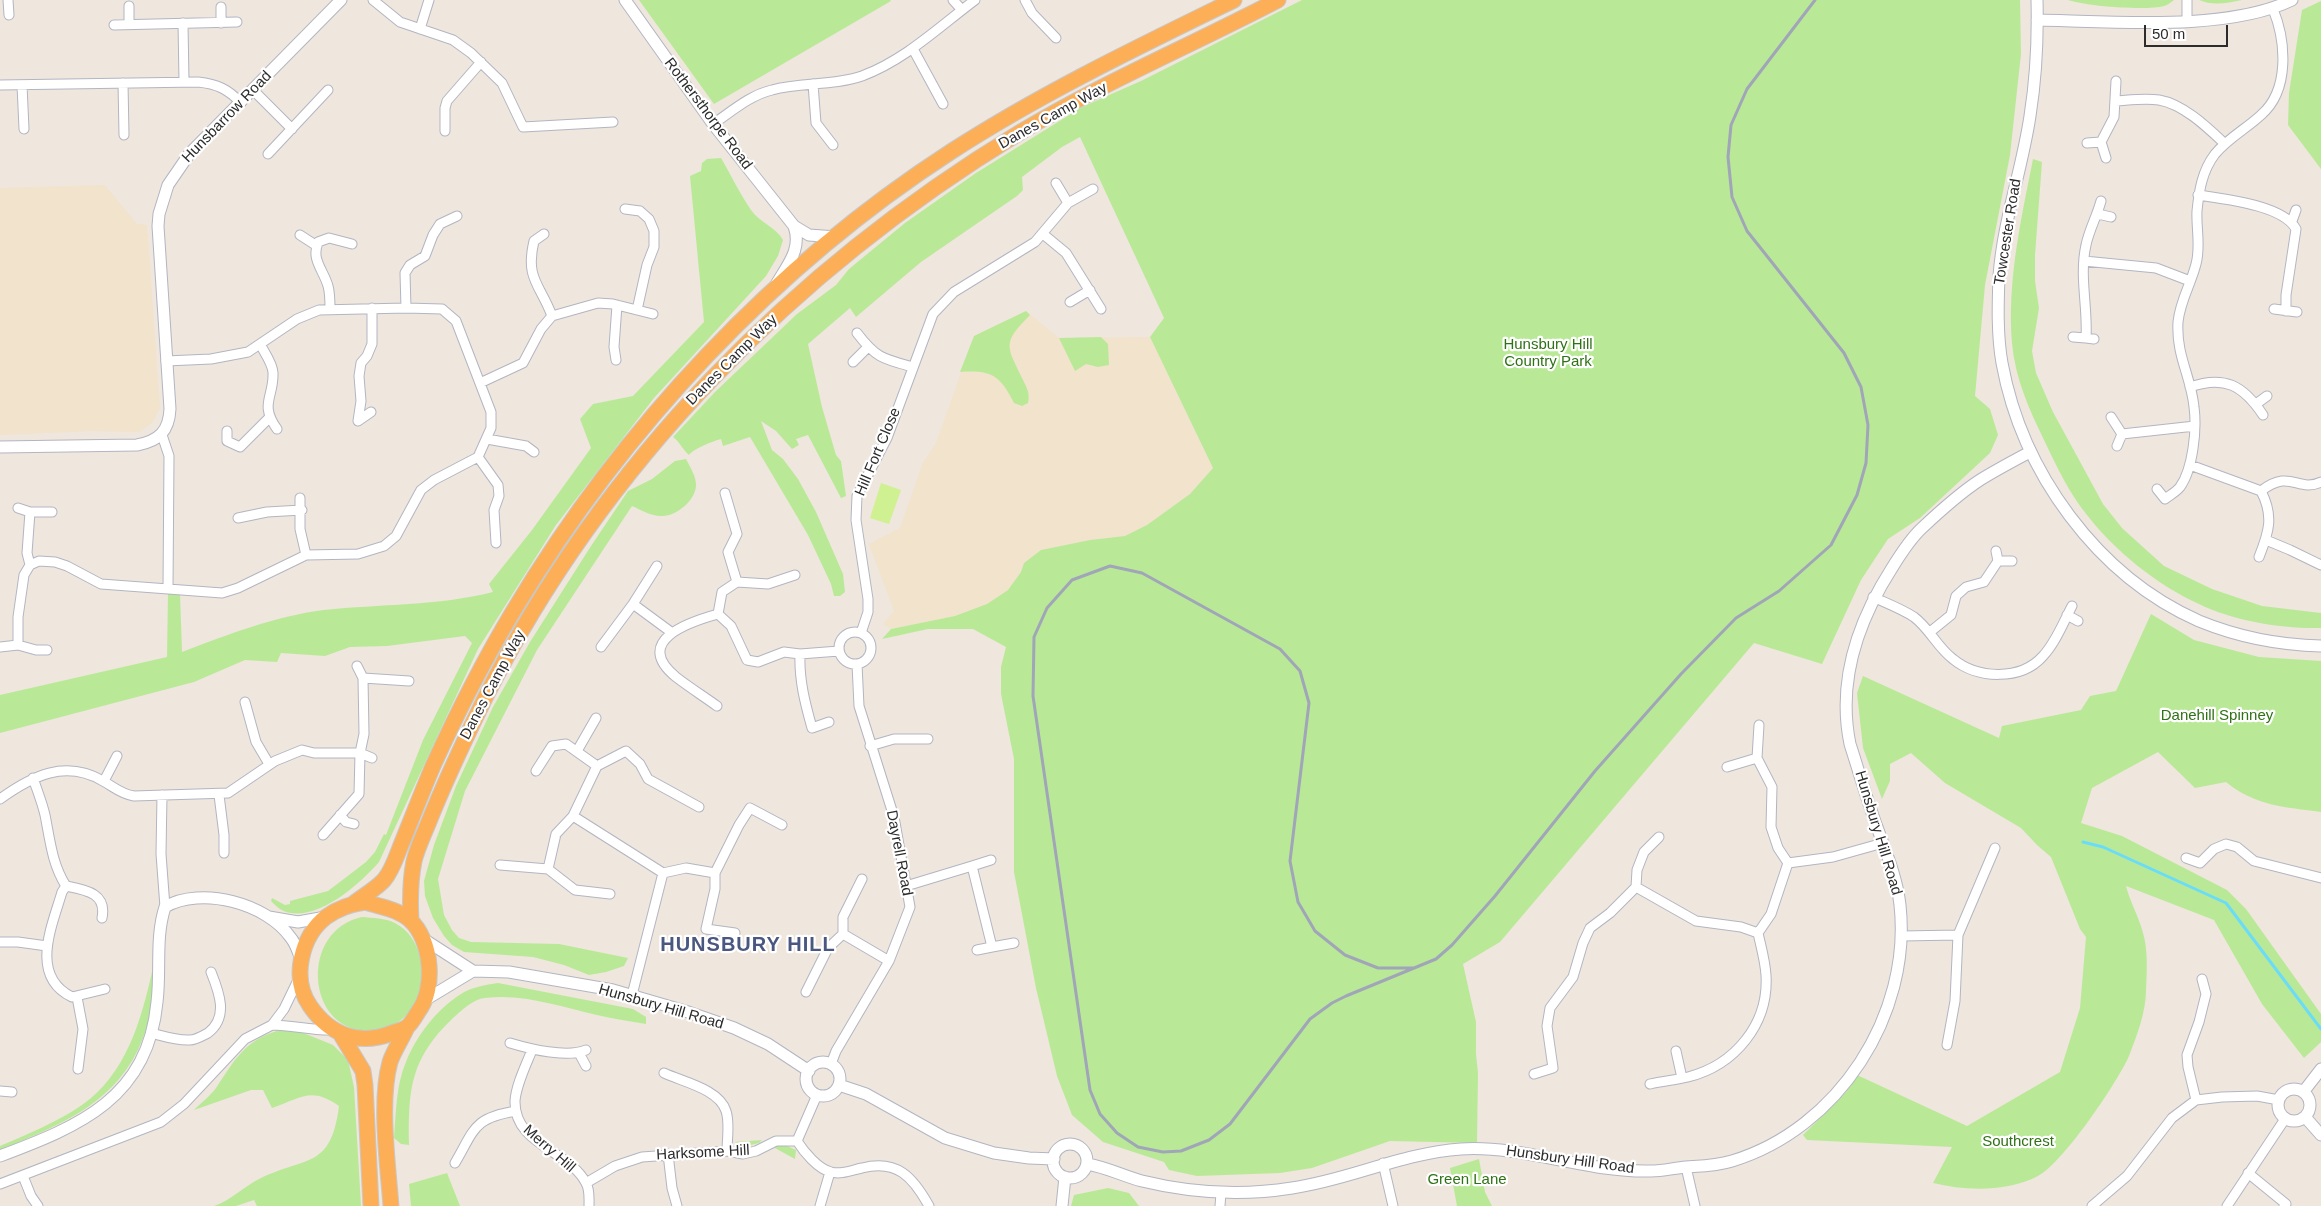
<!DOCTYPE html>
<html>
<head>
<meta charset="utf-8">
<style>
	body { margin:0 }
	#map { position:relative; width:2321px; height:1206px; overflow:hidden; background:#efe6de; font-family:Helvetica,sans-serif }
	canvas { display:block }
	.scale { position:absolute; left:2144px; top:25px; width:84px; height:22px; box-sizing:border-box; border:2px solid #2c2c2c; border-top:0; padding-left:6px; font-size:15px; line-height:18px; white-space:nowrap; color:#2c2c2c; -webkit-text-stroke:4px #fff; paint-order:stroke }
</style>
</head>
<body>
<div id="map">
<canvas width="2321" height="1206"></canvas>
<div class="scale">50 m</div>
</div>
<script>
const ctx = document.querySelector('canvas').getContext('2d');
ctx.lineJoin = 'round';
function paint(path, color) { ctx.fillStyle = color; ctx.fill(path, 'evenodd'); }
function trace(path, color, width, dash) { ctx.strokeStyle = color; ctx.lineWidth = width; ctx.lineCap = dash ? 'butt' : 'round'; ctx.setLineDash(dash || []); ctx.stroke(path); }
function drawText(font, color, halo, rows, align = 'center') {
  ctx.font = font + ' Helvetica,sans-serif'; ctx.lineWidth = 4.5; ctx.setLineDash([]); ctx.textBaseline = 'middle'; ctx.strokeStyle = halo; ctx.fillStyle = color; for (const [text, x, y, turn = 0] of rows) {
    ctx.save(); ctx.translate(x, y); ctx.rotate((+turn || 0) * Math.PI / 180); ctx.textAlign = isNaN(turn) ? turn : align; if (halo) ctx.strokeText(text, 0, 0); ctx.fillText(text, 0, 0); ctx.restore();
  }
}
const education = new Path2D(`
	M 105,185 L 137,224 L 147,225 L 160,408 L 152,423 L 139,432 L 93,431 L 0,435 L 0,188 Z
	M 1026,311 L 1059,338 L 1150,337 L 1213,468 L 1190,494 L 1147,525 L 1125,536 L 1090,540 L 1041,550 L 1024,563 L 1021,572 L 1008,590 L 986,605 L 955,616 L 891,629 L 883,624 L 894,611 L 869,544 L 900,528 L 923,462 L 936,443 L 974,336 Z`);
const green = new Path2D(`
	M 639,0 L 890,0 L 891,1 L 714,104 Z
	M 1302,0 L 2020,0 L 2021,54 L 2010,155 L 1985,285 L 1975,396 L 1990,409 L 1998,435 L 1990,453 L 1920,518 L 1888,539 L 1861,580 L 1822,664 L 1754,643 L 1500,942 L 1463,964 L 1476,1022 L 1476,1054 L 1478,1073 L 1477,1143 L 1390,1141 L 1312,1168 L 1280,1173 L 1197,1176 L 1169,1170 L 1164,1162 L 1103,1142 L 1072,1115 L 1057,1076 L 1036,988 L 1014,872 L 1014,759 L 1001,694 L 1001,667 L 1006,647 L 973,629 L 928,629 L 882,639 L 891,629 L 955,616 L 987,604 L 1008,590 L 1021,572 L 1024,563 L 1041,550 L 1090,540 L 1125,536 L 1147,525 L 1190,494 L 1213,468 L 1150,337 L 1164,318 L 1080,137 L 1062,147 L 1022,177 L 1023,190 L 1017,196 L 921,262 L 856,317 L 850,308 L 808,344 L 822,407 L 836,455 L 841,461 L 846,496 L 841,498 L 808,435 L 796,439 L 799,445 L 792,449 L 776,431 L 761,421 L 772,450 L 783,459 L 798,479 L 816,512 L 843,574 L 845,592 L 840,596 L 834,596 L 831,584 L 808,535 L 750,437 L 723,446 L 721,439 C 713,441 693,449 689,455 C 682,449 680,442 673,437 L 715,392 L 797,314 L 836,285 L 849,269 L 905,223 L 976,173 L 1082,107 L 1141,81 Z
	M 2068,0 L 2174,0 C 2171,2 2168,5 2164,6 C 2147,11 2085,6 2068,0 Z
	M 2199,0 L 2242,0 C 2227,3 2213,6 2199,0 Z
	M 2321,1 L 2321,169 L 2288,125 L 2289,93 L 2302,10 Z
	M 721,158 C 731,175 740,194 751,210 C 760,223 776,227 783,240 L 778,256 L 766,276 L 654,398 L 556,525 L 478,649 L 379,862 C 360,884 321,918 291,913 C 282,912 277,907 271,901 L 272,898 L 285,905 L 290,904 L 290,901 L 328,891 L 366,862 L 375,852 L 384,834 L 386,835 L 423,740 L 472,643 L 465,636 L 387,646 L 350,647 L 325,656 L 281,653 L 277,662 L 245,660 L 194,682 L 0,733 L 0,695 L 167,657 L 168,593 L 180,594 L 182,652 C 227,635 275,616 324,610 C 380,604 438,606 493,592 L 489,584 L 532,530 L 591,448 L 580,419 L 593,404 L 633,396 L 704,322 L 690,176 L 701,171 L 702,163 L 707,159 Z
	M 2033,159 L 2042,162 L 2035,255 L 2035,281 L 2039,308 L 2032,351 L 2036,373 L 2053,412 L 2103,504 L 2122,528 L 2164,566 L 2212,589 L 2262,606 L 2321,613 L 2321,628 C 2282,629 2234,621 2199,604 C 2157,585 2115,551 2087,515 C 2069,493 2056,465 2044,440 C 2029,409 2015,378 2012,343 C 2007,281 2021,220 2033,159 Z
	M 1026,311 L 1030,315 C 1001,344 1007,346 1023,380 C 1027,388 1030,393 1028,403 L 1022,406 L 1014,403 C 1000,375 991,370 960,372 L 974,336 Z
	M 1101,337 L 1108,344 L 1109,365 L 1098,367 L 1086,364 L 1075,371 L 1059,338 Z
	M 686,459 C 690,467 696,476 696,485 C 696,500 676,517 661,516 C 651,516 641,510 632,506 L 537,650 L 465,791 L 438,879 L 444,915 L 452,930 L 459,938 L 471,942 L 559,944 L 628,958 L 624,966 L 606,972 L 589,975 L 564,965 L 533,957 L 464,952 L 452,945 L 444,936 L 433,918 L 425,896 L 424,881 L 434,845 L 456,786 L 493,707 L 530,642 L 591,546 L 628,491 L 652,479 L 675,461 Z
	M 2151,614 L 2194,640 L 2259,657 L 2321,661 L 2321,812 C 2285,807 2255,806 2226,782 L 2195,788 L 2158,752 L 2092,788 L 2081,823 L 2122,836 L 2227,890 L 2246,909 L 2321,1014 L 2321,1042 L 2304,1058 L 2262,1004 L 2214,920 L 2126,886 C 2130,902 2139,917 2143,933 C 2148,949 2147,972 2146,990 C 2146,1012 2137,1035 2129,1056 C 2117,1083 2063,1163 2038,1176 C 2007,1192 1966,1191 1933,1183 L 1952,1147 L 1807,1140 L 1803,1135 L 1846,1092 L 1857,1075 L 1967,1126 L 2060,1072 L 2080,1008 L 2086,937 L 2080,929 L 2051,857 L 2037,845 L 2021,828 L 1945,783 L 1911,753 L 1890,764 L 1890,781 L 1882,799 L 1863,748 L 1857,693 L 1863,676 L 1999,738 L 2002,726 L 2081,710 L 2090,696 L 2116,691 Z
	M 362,917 C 373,918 385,918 395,923 C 424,938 429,981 413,1007 C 403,1021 393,1027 376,1030 C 307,1040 296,931 362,917 Z
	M 152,972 L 154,973 C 153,985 153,998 151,1011 C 149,1024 143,1038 138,1050 C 109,1108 56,1126 0,1150 L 0,1146 C 28,1134 57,1122 82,1105 C 126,1074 141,1021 152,972 Z
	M 498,983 L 633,1009 L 646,1017 L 646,1024 C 630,1021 614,1019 597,1015 C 561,1007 523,993 485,998 C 473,999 462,1010 453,1018 C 411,1058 408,1088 409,1145 L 401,1144 L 394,1138 C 396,1113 396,1085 406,1062 C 416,1036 438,1008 461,994 C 472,987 485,985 498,983 Z
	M 284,1029 L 296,1030 L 333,1045 L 348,1060 L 354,1087 L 361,1206 L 257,1206 L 254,1200 L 236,1206 L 214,1206 C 232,1200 244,1186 261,1178 C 307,1156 331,1169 339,1106 C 311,1086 301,1098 272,1108 L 263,1090 L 251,1090 L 194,1110 C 201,1103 210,1096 216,1088 C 236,1058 246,1038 284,1029 Z
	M 762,1140 L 759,1143 L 742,1147 L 735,1142 Z
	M 779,1145 L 787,1146 L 796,1150 L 795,1159 L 773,1147 Z
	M 1479,1159 L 1485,1192 L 1492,1206 L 1457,1206 L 1450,1168 Z
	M 447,1173 L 460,1206 L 411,1206 L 409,1184 Z
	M 1108,1188 L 1129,1193 L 1139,1206 L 1071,1206 L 1074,1195 Z`);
const pitch = new Path2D(`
	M 881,483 L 901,490 L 889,524 L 870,518 Z`);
const stream = new Path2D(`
	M 2083,842 L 2103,847 L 2226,903 L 2321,1029`);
const minor = new Path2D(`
	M 8,0 L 9,15
	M 373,0 L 400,22 L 453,40 L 471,53 L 502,83 L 523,127 L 613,122
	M 953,0 L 962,10
	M 1025,0 L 1032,13 L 1056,38
	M 2187,0 L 2187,21
	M 129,6 L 129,24
	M 221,7 L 221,23
	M 183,23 L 184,82
	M 114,25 L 237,22
	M 420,29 L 429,0
	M 913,49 L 943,104
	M 123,83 L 124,135
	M 813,84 L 816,123 L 833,145
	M 0,85 L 198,82 C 217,84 228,89 241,103
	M 22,85 L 24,129
	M 253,90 L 292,129
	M 2116,101 C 2131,100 2145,98 2159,100 C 2183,104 2207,127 2224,143
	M 713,124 C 731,112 750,95 772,90 C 801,82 833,86 862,76 C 905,60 939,27 975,0
	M 445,131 L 445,108 L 447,101 L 481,62
	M 2087,143 L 2101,142
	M 268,154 L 328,90
	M 2106,158 L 2101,142 L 2114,117 L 2116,81
	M 1056,183 L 1068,203
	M 2198,195 C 2224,199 2283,205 2296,229 L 2286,295 L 2286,311
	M 625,209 L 640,211 L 649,219 L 654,231 L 654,247 L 647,265 L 637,310
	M 2098,214 L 2111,217
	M 2292,221 L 2296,210
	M 1043,234 L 1066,253 L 1101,309
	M 300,235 L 317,246
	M 2084,261 L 2156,268 L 2190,281
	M 1070,302 L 1090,290
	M 406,308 L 405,273 L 410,265 L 425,256 L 433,235 L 440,224 L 457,216
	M 330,309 C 330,302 330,293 328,286 C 323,269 311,260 318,242 L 329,238 L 352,244
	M 2274,309 L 2297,312
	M 552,316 L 598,303 L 613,304 L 653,314
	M 857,333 C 876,358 883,359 913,367
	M 2073,337 L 2086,338
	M 2094,339 L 2086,338 C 2088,307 2079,276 2086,245 C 2089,230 2097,216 2101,201
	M 260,344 C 264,352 273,364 273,373 C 274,397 259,404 277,429
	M 616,360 L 614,347 L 617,305
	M 853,362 L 868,347
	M 480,383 L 523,363 L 541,329 L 552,316 C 540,284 525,279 534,241 L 544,234
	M 2190,387 C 2224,375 2243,385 2263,415
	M 2256,404 L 2267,396
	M 371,412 L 358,421 L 361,401 L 359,376 L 361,363 L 367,356 L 372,344 L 372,308
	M 2111,417 L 2122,434 L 2195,426
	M 227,431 L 227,441 L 240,447 L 269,418
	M 162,435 L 169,456 L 168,588
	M 487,439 L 526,446 L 534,452
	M 2117,446 L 2122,434
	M 478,457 L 498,485 L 499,496 L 494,510 L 496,543
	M 2190,465 L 2261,491 C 2274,516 2269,532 2259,557
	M 2157,489 L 2165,499 C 2170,495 2176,492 2180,487 C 2193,469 2197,429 2194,407 C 2191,376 2176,356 2178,322 C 2180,301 2191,284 2196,264 C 2201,246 2196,229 2197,211 C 2199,191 2202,171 2215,154 C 2228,138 2246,129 2261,115 C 2290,90 2286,41 2273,9
	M 2261,491 C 2291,468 2297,493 2321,482
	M 725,493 L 737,534 L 728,552 L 737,582
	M 300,498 L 300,529 L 306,555
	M 18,508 L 30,512 L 52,512
	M 30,512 L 27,553 L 30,565
	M 238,518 L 267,512 L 302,510
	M 2266,540 L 2290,550 L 2321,565
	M 1998,561 L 2012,561
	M 1873,597 C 1886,603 1902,609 1914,617 C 1930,629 1937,647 1953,659 C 1977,679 2021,681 2043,656 C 2056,642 2063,623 2072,606
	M 633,604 L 671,632
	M 718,614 L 722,592 L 737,582 L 768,584 L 795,575
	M 2067,615 L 2078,621
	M 1930,632 L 1951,615 L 1956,596 L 1966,587 L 1984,582 L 1998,561 L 1996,551
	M839 648a16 16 0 1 1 32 0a16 16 0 1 1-32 0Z
	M 861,633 L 868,612 L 868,599 L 856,520 L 857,496 L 887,438 L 933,314 L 954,292 L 1035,242 L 1068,203 L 1093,189
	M 18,645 L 36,650 L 47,650
	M 0,647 L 18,645 L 18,617 L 24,575 L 30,565 L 39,561 L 55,562 L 67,566 L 101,584 L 222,593 L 238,588 L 306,555 L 358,554 L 384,546 L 396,536 L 421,490 L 434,480 L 478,457 L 491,428 L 491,412 L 456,321 L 442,309 L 406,308 L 319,310 L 297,319 L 248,352 L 211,359 L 166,361
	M 601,647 L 633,604 L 657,566
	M 800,654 C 799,680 805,703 812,728 L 829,722
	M 357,666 L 363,678 L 409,681
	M 245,702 L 256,742 L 269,764
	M 717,706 C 703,696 689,687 676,677 C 632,641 689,622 718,614 L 731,626 L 747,660 L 758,662 L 784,652 L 800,654 L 839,651
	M 1759,725 L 1757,758 L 1772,787 L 1771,827 L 1778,848 L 1788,863
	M 870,746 L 894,739 L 928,739
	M 577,751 L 596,718
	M 597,766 L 626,751 L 640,764 L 648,779 L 699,807
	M 1727,767 L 1757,758
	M 33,778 C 37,790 42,802 45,815 C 50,840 52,864 66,886 C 86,890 107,893 102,918
	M 104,781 L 117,756
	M 162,795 L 161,854 L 165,907
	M 219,795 L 224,835 L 224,853
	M 0,799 C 32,776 65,759 103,781 C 114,787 121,794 134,796 L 228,793 L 275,761 L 302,750 L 314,753 L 360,753 L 372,758
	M 340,815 L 346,822 L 354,824
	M 573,816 L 663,873
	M 323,835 L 359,794 L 360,753 L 364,734 L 363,678
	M 2186,858 L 2200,863 L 2214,849 L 2226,844 L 2237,847 L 2254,861 L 2321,878
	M 1788,863 L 1833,857 L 1883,843
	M 500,865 L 548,869 L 556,834 L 573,816 L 597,766 L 566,744 L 552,746 L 536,771
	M 972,866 L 991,860
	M 548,869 L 575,890 L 610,894
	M 663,873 L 686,868 L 715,873 L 715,889 L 706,929 L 735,933
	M 715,873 L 739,825 L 750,808 L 782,825
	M 66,886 L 62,892 C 52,926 29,976 72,997 L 105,989
	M 906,886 L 972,866 L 992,947 L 977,950
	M 1636,887 L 1696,921 L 1741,927 L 1758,933 L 1771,914 L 1788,863
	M 843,934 L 889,961
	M 1901,936 L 1958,935
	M 0,942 L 18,942 L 47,946
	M 992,947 L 1014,943
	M 806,992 L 828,948 L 843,934 L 843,917 L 862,879
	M 632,995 L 663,873
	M 77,997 L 83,1029 L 78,1069
	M 272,1025 C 293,1025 312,1031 333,1030
	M 151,1033 C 163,1036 178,1041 190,1040 C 196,1040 202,1036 208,1033 C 229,1017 219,992 211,972
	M 510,1043 C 530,1049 567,1058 586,1050
	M 1947,1045 L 1955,1001 L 1958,935 L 1995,848
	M 532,1050 C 526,1065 516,1085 515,1101 C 514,1145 569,1150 586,1183 C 590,1190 589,1199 589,1206
	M 1676,1051 L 1682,1078
	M 579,1053 L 586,1066
	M 831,1064 L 836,1051 L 889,961 L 910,907 L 894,817 L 859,706 L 857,664
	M 664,1073 C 683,1082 719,1089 726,1111 C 730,1123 727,1139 727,1151
	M 1534,1074 L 1553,1068 L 1547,1026 L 1550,1008 L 1573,977 L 1583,943 L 1590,928 L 1610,913 L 1636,887 L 1637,870 L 1644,852 L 1659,837
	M 1650,1084 C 1663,1081 1676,1080 1688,1077 C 1735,1065 1769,1024 1766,975 C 1765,960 1761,947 1758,933
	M 0,1091 L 12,1092
	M 2196,1100 L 2188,1067 L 2187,1055 L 2199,1022 L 2206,994 L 2202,979
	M 797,1141 C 804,1152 818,1169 831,1172 C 841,1175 852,1170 862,1168 C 897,1159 913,1177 929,1206
	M 797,1141 L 817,1095
	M 668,1154 L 672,1188 L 677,1206
	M 455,1163 C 475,1129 473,1118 516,1111
	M 1383,1163 L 1393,1206
	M 1686,1167 L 1695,1206
	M 2248,1173 L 2286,1204 L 2284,1206
	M 23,1176 L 31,1196 L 38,1206
	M 586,1183 L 615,1166 L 642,1157 L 727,1151 L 743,1154 L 756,1151 L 776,1141 L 797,1141
	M 0,1184 L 161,1122 L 184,1104 L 245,1039 L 272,1025 L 284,1009 L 299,978
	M 820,1206 L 830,1172
	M 1220,1206 L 1221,1193
	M 2092,1206 L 2127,1176 L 2172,1118 L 2196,1100 L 2222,1097 L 2257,1096 L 2279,1100
	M 2227,1206 L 2285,1119`);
const tertiary = new Path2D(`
	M 625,0 L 713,124 L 794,226 C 802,249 788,264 777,283
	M 2037,0 C 2038,39 2036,78 2030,116 C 2022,170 2003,221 1999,276 C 1998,304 1997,335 2002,363 C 2022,472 2097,576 2199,621 C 2238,637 2280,645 2321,646
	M 2037,20 C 2111,21 2226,32 2292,0
	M 794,226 L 809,235 L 836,237
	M 0,447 L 137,445 C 159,441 169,431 170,409 L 158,226 L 159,214 L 168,185 L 190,153 L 341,0
	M 269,917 L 298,922 L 326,917
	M 422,938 L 473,971 L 509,972 L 613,990 L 685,1011 L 734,1028 L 768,1044 L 809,1071
	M 425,1000 L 473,971
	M806 1079a17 17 0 1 1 34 0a17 17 0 1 1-34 0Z
	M 839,1085 L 866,1094 L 945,1138 L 994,1153 L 1029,1158 L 1054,1159
	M2278 1105a16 16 0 1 1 32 0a16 16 0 1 1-32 0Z
	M 2304,1091 L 2321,1069
	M 2306,1118 L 2321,1135
	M1053 1161a17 17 0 1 1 34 0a17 17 0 1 1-34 0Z
	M 0,1156 C 80,1126 148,1098 157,1002 C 161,970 155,938 165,907 C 201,886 267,903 291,938 C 296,944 298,952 301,959
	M 1087,1164 C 1106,1167 1123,1176 1142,1181 C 1191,1193 1242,1196 1292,1188 C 1349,1180 1402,1153 1461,1149 C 1525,1145 1587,1173 1651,1171 C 1663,1171 1674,1168 1686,1167 C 1702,1166 1716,1166 1732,1161 C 1838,1129 1912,1015 1900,905 C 1897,878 1886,852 1877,827 C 1867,800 1859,772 1850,744 C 1837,681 1858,621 1892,568 C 1900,555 1910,539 1922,528 C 1939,512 1960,493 1980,480 C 1996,470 2013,461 2030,452
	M 1062,1206 L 1065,1177`);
const trunk = new Path2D(`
	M 365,902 C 380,907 398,909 410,920 C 432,940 436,989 418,1012 C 415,1017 411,1024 407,1027 C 403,1030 397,1031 392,1033 C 359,1046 330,1035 310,1006 C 291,979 301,936 326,917 C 338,908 351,904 365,902 Z
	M 353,904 C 363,896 376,889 384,880 C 392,871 397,855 401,845 C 412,818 422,792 433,766 C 457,713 484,660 514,610 C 623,428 774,266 952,151 C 1042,93 1138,47 1234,0
	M 411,920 C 410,901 410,881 414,861 C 417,849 423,836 428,824 C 445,781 465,739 485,698 C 604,462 795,269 1019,133 C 1102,83 1192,45 1278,0
	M 340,1033 L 363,1071 L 365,1085 L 371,1206
	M 391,1206 C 388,1166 379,1101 390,1062 C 394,1050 402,1039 407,1027`);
const rail = new Path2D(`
	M 1414,968 L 1378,968 L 1345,955 L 1315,931 L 1298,902 L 1290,861 L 1309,703 L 1300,671 L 1280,649 L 1142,573 L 1110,566 L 1072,580 L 1047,608 L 1034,637 L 1033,696 L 1090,1090 L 1100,1114 L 1117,1133 L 1138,1147 L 1163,1152 L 1181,1151 L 1209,1140 L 1230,1124 L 1310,1019 L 1332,1003 L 1346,996 L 1436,959 L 1452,945 L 1495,896 L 1595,771 L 1681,674 L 1736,618 L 1779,591 L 1831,545 L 1857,495 L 1866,463 L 1868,425 L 1861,387 L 1844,353 L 1747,231 L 1732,197 L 1728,157 L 1731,125 L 1747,89 L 1815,0`);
const streetNames = [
	["Rothersthorpe Road",708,114,53],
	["Danes Camp Way",1053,116,-29],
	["Hunsbarrow Road",227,117,-46],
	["Towcester Road",2008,232,-81],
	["Danes Camp Way",732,360,-45],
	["Hill Fort Close",878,452,-67],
	["Danes Camp Way",493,685,-62],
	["Hunsbury Hill Road",1878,833,73],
	["Dayrell Road",899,853,79],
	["Hunsbury Hill Road",661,1007,16],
	["Merry Hill",549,1149,41],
	["Harksome Hill",703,1153,-3],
	["Hunsbury Hill Road",1570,1160,8]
];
const parkNames = [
	["Hunsbury Hill",1548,345],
	["Country Park",1548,362],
	["Danehill Spinney",2217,716],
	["Southcrest",2018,1142],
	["Green Lane",1467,1180]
];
const districtNames = [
	["HUNSBURY HILL",748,945]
];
paint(education, '#f1e3cc');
paint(green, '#b9e997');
paint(pitch, '#cff192');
trace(stream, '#6adcf8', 3);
trace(minor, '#b2b6c1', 11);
trace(tertiary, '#b2b6c1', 13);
trace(trunk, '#c8c8c8', 17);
trace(minor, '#fff', 9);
trace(tertiary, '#fff', 11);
trace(trunk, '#fdaf58', 15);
trace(rail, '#a0a5b8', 3);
drawText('15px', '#2c2c2c', '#fff', streetNames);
drawText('15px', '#2f7115', '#fff', parkNames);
ctx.letterSpacing = '1px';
drawText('bold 20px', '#495781', '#fff', districtNames);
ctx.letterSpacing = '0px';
</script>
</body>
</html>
